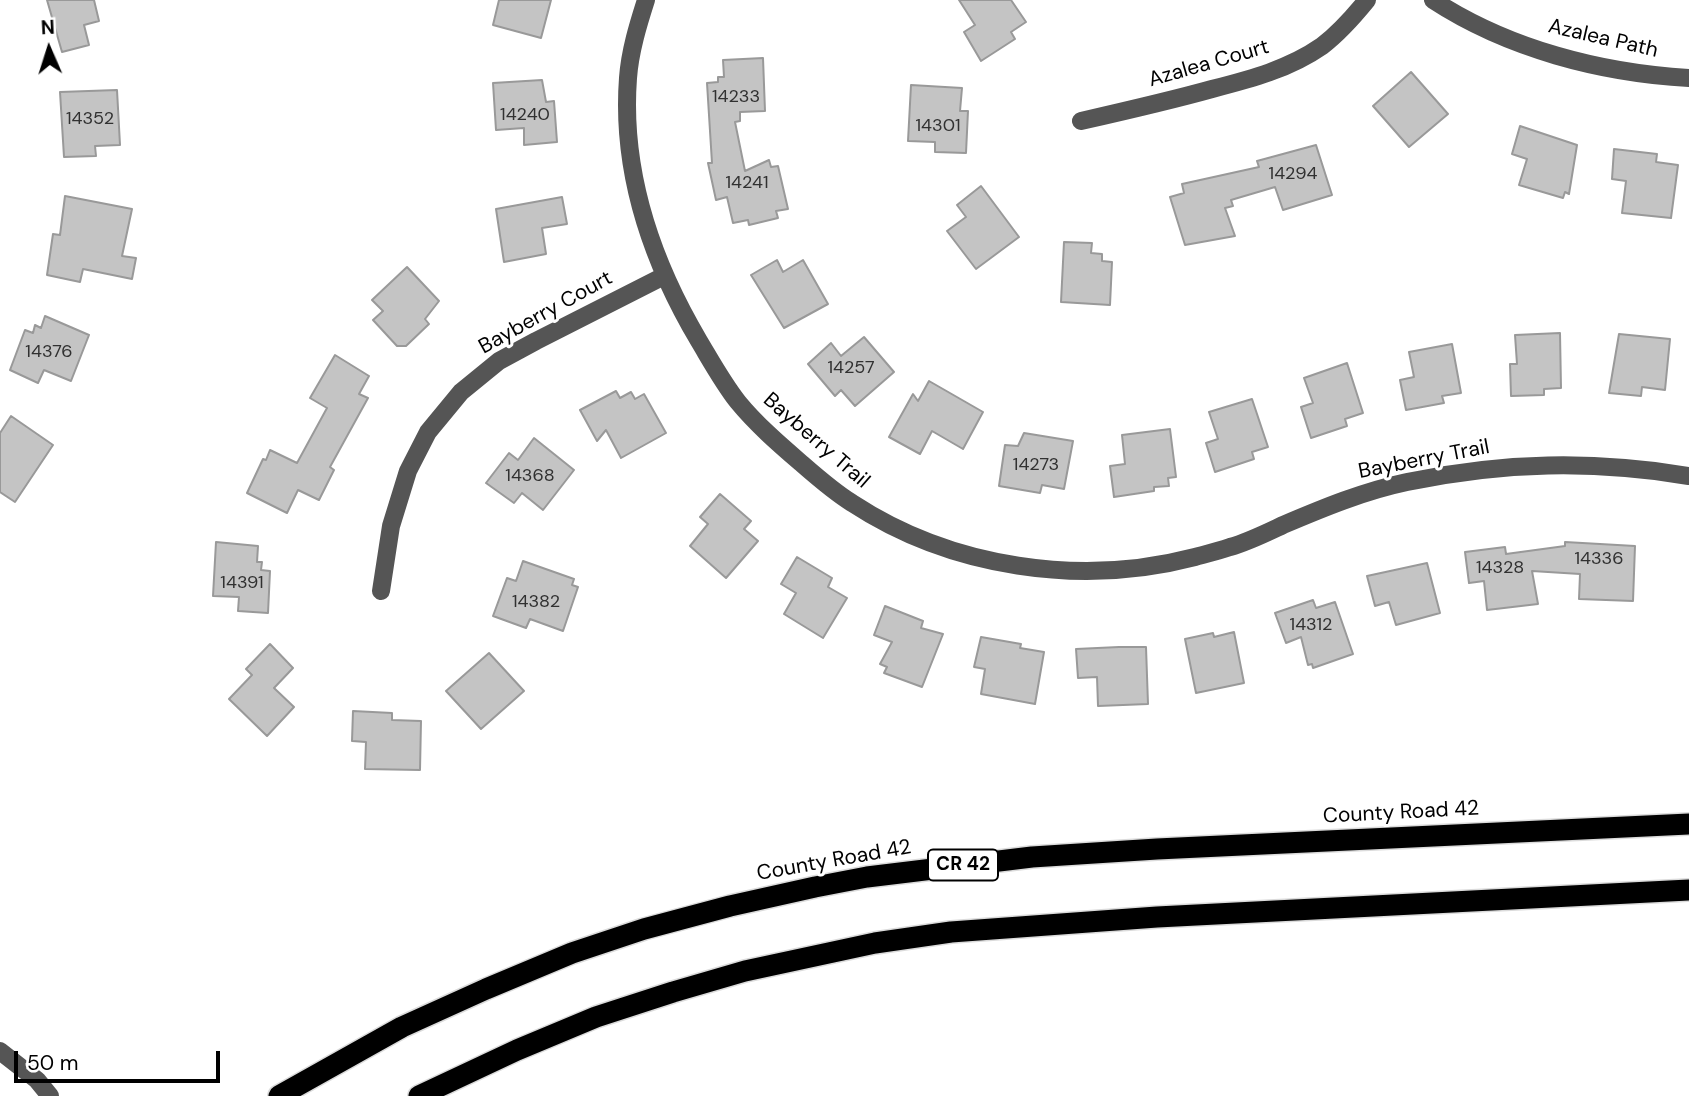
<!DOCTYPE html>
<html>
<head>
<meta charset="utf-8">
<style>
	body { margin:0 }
	#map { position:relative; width:1689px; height:1096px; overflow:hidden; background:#fff; font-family:"DM Sans",sans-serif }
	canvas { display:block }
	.north { position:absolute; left:14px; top:14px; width:70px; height:70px; -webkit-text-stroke:5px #fff; paint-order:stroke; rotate:357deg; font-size:19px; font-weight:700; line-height:28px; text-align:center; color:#000 }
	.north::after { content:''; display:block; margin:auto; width:24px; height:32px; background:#000; clip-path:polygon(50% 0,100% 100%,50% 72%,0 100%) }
	.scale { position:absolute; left:14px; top:1051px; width:206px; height:32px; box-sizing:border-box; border:4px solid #000; border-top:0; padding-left:9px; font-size:21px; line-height:24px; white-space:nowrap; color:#000; -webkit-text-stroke:5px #fff; paint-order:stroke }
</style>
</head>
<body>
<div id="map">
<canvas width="1689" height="1096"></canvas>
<div class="north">N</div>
<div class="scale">50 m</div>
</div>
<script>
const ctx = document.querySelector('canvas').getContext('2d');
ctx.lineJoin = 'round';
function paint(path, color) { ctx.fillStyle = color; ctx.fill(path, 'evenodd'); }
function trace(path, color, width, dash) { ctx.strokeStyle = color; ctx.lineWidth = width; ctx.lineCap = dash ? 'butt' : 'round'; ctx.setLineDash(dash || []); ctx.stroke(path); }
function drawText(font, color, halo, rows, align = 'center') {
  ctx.font = font + ' "DM Sans",sans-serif'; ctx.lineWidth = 6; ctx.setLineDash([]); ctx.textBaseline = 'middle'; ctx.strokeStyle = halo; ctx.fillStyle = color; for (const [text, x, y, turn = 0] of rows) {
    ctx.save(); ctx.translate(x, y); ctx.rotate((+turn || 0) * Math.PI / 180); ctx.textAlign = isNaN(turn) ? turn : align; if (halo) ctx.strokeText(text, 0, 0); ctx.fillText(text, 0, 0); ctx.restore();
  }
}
const building = new Path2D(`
	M 47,0 L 94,0 L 99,21 L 84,25 L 89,45 L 62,52 Z
	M 499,0 L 551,0 L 541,38 L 493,25 Z
	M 959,0 L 1011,0 L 1026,22 L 1011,32 L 1015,39 L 981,61 L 964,32 L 975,25 Z
	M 763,58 L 765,111 L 740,112 L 740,121 L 735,122 L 745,171 L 769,160 L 771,167 L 778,166 L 788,209 L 776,211 L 778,218 L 749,225 L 748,220 L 733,223 L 727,197 L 716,200 L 708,163 L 712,163 L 707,83 L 718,82 L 718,77 L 724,77 L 723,60 Z
	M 1411,72 L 1448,114 L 1409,147 L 1373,106 Z
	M 542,80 L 546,102 L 554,101 L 557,142 L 524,145 L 524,128 L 496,130 L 493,83 Z
	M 911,85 L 962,88 L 960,111 L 968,111 L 966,153 L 935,152 L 935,142 L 908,141 Z
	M 117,90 L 120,145 L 95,146 L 96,156 L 64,157 L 60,92 Z
	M 1520,126 L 1577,145 L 1569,194 L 1565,192 L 1563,198 L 1519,185 L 1527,159 L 1512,154 Z
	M 1316,145 L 1332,195 L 1283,210 L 1275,187 L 1231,200 L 1233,206 L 1225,208 L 1235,236 L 1185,245 L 1170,197 L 1184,193 L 1182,184 L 1259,167 L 1257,161 Z
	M 1614,149 L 1657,154 L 1656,162 L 1678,165 L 1671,218 L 1622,213 L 1626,181 L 1612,179 Z
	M 981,186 L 1019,237 L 976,269 L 947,231 L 966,217 L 957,205 Z
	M 65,196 L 132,209 L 122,256 L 136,258 L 132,279 L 83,269 L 80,282 L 47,275 L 53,234 L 60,235 Z
	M 562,197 L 567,224 L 542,228 L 546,254 L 504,262 L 496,209 Z
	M 1064,242 L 1092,243 L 1091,253 L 1102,254 L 1102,261 L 1112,262 L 1110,305 L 1061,302 Z
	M 777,260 L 783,272 L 803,260 L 828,304 L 784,328 L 751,275 Z
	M 407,267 L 439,301 L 425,319 L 429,324 L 406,346 L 397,346 L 373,320 L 383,311 L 372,300 Z
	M 45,316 L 89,335 L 71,381 L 44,370 L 38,383 L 10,370 L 25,330 L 33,333 L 35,325 L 41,328 Z
	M 1560,333 L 1561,388 L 1544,389 L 1544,395 L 1511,396 L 1510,364 L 1517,364 L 1515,335 Z
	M 1619,334 L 1670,339 L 1665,390 L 1642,387 L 1641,396 L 1609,393 Z
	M 864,337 L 894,372 L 855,406 L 841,390 L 835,396 L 808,364 L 831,343 L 841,356 Z
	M 1452,344 L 1461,393 L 1442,396 L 1444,403 L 1406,410 L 1400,380 L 1414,377 L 1409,352 Z
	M 335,355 L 369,376 L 359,394 L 368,398 L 330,467 L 334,470 L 319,500 L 298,490 L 287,513 L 247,493 L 263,459 L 266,460 L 270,450 L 297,463 L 327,408 L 310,398 Z
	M 1347,363 L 1363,413 L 1345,419 L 1347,426 L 1311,438 L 1301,407 L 1313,403 L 1304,378 Z
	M 929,381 L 983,412 L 963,449 L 932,431 L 920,454 L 889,437 L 913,394 L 918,401 Z
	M 616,391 L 620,398 L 631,392 L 635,399 L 644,394 L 666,433 L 621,458 L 606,430 L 597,441 L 580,410 Z
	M 1252,399 L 1268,447 L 1252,452 L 1254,459 L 1215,472 L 1206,443 L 1218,439 L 1209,412 Z
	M 11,416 L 53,445 L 15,502 L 0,492 L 0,433 Z
	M 1170,429 L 1176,477 L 1168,478 L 1169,486 L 1154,487 L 1154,491 L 1114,497 L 1110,466 L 1125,464 L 1122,435 Z
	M 1024,433 L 1073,441 L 1064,489 L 1042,485 L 1040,493 L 999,486 L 1005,445 L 1018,446 Z
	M 534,438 L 574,470 L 543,510 L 522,493 L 514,503 L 486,483 L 509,453 L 518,460 Z
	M 720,494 L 751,521 L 744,529 L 758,541 L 726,578 L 690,546 L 708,524 L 700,517 Z
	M 216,542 L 258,546 L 257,562 L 262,562 L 261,570 L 270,571 L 268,613 L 238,611 L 239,597 L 213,596 Z
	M 1565,542 L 1635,546 L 1633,601 L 1579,599 L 1580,574 L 1532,571 L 1538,604 L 1487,610 L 1484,581 L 1469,583 L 1465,552 L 1505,547 L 1506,554 L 1565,546 Z
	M 797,557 L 832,578 L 828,587 L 847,598 L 823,638 L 784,614 L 796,593 L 781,584 Z
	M 523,561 L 574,579 L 572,585 L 578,587 L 563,631 L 530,619 L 526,628 L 493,616 L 507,578 L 516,581 Z
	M 1427,563 L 1440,613 L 1396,625 L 1389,602 L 1375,606 L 1367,576 Z
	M 1313,600 L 1316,608 L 1335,602 L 1353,654 L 1313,668 L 1312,664 L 1308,665 L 1301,637 L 1286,643 L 1275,613 Z
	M 885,606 L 923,621 L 921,628 L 943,634 L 922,687 L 884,673 L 887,667 L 880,664 L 892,642 L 874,635 Z
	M 1234,632 L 1244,683 L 1196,693 L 1185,639 L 1213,633 L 1214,637 Z
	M 981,637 L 1021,644 L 1020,648 L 1044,652 L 1035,704 L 981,694 L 985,669 L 974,667 Z
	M 270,644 L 293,668 L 274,688 L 294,707 L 267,736 L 229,699 L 252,675 L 246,669 Z
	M 1119,647 L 1146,647 L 1148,704 L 1098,706 L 1097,677 L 1078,678 L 1076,649 Z
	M 489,653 L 524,691 L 481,729 L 446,691 Z
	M 353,711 L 392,713 L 392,720 L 421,721 L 420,770 L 365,769 L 366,742 L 352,741 Z`);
const minor = new Path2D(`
	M 646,0 C 638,25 630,51 628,78 C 621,172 651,260 699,341 C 711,361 723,383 738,402 C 756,424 779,444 801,463 C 817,477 834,492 852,503 C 951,568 1081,587 1195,557 C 1206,554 1218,551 1230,547 C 1248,542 1266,533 1283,525 C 1323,508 1364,491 1407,482 C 1503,462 1593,460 1689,476
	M 1433,0 C 1508,49 1601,73 1689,78
	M 1081,121 C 1125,111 1169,101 1212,89 C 1251,79 1289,69 1322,46 C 1339,33 1354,16 1367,0
	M 381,591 L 391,526 L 408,471 L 428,432 L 461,392 L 499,361 L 536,341 L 664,276
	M 0,1051 L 37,1080 L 50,1096`);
const highway = new Path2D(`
	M 279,1096 L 402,1027 L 486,989 L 572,953 L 644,929 L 730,906 L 815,887 L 867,877 L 1032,857 L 1157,849 L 1689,824
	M 419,1096 L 517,1050 L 596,1017 L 673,992 L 745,971 L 875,943 L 951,932 L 1157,917 L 1689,890`);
const numberNames = [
	["14233",736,97],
	["14240",525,115],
	["14352",90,119],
	["14301",938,126],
	["14294",1293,174],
	["14241",747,183],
	["14376",49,352],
	["14257",851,368],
	["14273",1036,465],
	["14368",530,476],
	["14336",1599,559],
	["14328",1500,568],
	["14391",242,583],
	["14382",536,602],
	["14312",1311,625]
];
const shields = [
	[963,865,70]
];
const shieldNames = [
	["CR 42",963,865]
];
const streetNames = [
	["Azalea Path",1603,39,13],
	["Azalea Court",1209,64,-16],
	["Bayberry Court",546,313,-29],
	["Bayberry Trail",816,441,41],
	["Bayberry Trail",1424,460,-11],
	["County Road 42",1401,813,-3],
	["County Road 42",834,861,-10]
];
paint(building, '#c4c4c4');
trace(building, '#999', 2);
trace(highway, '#dbdbdb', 24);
trace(minor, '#555', 18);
trace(highway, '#000', 21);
drawText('18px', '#313131', null, numberNames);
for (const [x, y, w] of shields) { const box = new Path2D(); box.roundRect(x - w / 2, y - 15.5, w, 31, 5); ctx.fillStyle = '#fff'; ctx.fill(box); trace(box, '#000', 2); }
drawText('bold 19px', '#000', null, shieldNames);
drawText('21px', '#000', '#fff', streetNames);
</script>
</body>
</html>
